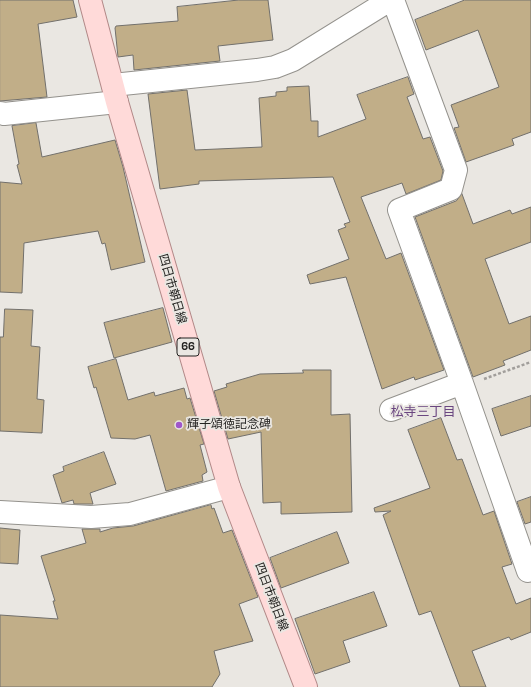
<!DOCTYPE html>
<html>
<head>
<meta charset="utf-8">
<style>
	body { margin:0 }
	canvas { display:block; background:#eae7e2 }
</style>
</head>
<body>
<canvas width="531" height="687"></canvas>
<script>
const ctx = document.querySelector('canvas').getContext('2d');
ctx.lineJoin = 'round';
function paint(path, color) { ctx.fillStyle = color; ctx.fill(path, 'evenodd'); }
function trace(path, color, width, dash) { ctx.strokeStyle = color; ctx.lineWidth = width; ctx.lineCap = dash ? 'butt' : 'round'; ctx.setLineDash(dash || []); ctx.stroke(path); }
function drawText(font, color, halo, rows, align = 'center') {
  ctx.font = font + ' "Space Grotesk","Noto Sans JP",sans-serif'; ctx.lineWidth = 3.5; ctx.setLineDash([]); ctx.textBaseline = 'middle'; ctx.strokeStyle = halo; ctx.fillStyle = color; for (const [text, x, y, turn = 0] of rows) {
    ctx.save(); ctx.translate(x, y); ctx.rotate((+turn || 0) * Math.PI / 180); ctx.textAlign = isNaN(turn) ? turn : align; if (halo) ctx.strokeText(text, 0, 0); ctx.fillText(text, 0, 0); ctx.restore();
  }
}
const building = new Path2D(`
	M 0,0 L 73,0 L 77,17 L 38,24 L 47,97 L 0,101 Z
	M 239,0 L 268,0 L 273,40 L 218,46 L 220,61 L 134,70 L 133,55 L 118,57 L 115,28 L 116,26 L 178,21 L 177,7 Z
	M 465,0 L 531,0 L 531,132 L 512,139 L 514,145 L 466,162 L 454,128 L 459,127 L 451,105 L 499,87 L 478,30 L 426,50 L 415,20 Z
	M 408,77 L 414,94 L 407,97 L 423,139 L 430,137 L 443,171 L 441,180 L 406,194 L 402,183 L 361,197 L 386,259 L 401,253 L 444,370 L 415,380 L 414,377 L 382,389 L 346,277 L 310,284 L 307,275 L 349,259 L 338,230 L 346,227 L 344,224 L 350,222 L 333,177 L 199,181 L 199,184 L 160,189 L 148,94 L 187,90 L 195,150 L 262,147 L 259,98 L 276,96 L 276,92 L 287,91 L 287,87 L 309,86 L 311,121 L 318,121 L 318,137 L 366,119 L 357,95 Z
	M 36,123 L 42,157 L 115,140 L 123,167 L 145,262 L 111,270 L 105,243 L 102,244 L 98,231 L 24,243 L 22,293 L 0,292 L 0,182 L 22,184 L 17,165 L 19,164 L 12,126 Z
	M 462,194 L 473,224 L 510,210 L 512,214 L 531,207 L 531,242 L 485,259 L 509,324 L 531,316 L 531,350 L 503,361 L 505,365 L 473,377 L 415,217 L 456,201 Z
	M 163,308 L 172,342 L 114,358 L 104,323 Z
	M 5,309 L 33,310 L 31,346 L 40,347 L 37,399 L 44,400 L 42,433 L 0,431 L 0,337 L 3,337 Z
	M 116,359 L 128,400 L 154,392 L 155,396 L 184,388 L 187,399 L 190,398 L 204,444 L 200,445 L 207,472 L 202,475 L 203,481 L 166,491 L 150,435 L 135,439 L 111,438 L 96,387 L 94,388 L 88,367 Z
	M 303,370 L 331,370 L 331,415 L 350,414 L 352,512 L 281,514 L 281,502 L 263,503 L 261,432 L 228,439 L 214,391 L 227,387 L 226,384 L 260,374 L 303,373 Z
	M 531,396 L 531,426 L 501,436 L 492,409 Z
	M 441,418 L 457,460 L 462,459 L 483,515 L 494,511 L 512,564 L 502,567 L 516,604 L 531,598 L 531,632 L 511,640 L 509,637 L 472,651 L 486,687 L 460,687 L 431,611 L 419,615 L 383,515 L 391,511 L 375,512 L 374,508 L 430,488 L 408,430 Z
	M 104,452 L 116,484 L 90,493 L 93,504 L 74,504 L 73,500 L 62,503 L 53,475 L 64,471 L 63,467 Z
	M 531,497 L 531,522 L 525,524 L 517,502 Z
	M 211,505 L 212,509 L 214,508 L 223,533 L 232,530 L 258,597 L 239,604 L 253,641 L 214,651 L 220,674 L 212,687 L 0,687 L 0,615 L 58,619 L 53,601 L 55,601 L 41,556 L 86,543 L 82,529 L 100,529 L 100,532 L 113,528 L 133,526 Z
	M 0,528 L 20,530 L 18,564 L 0,563 Z
	M 337,532 L 349,563 L 281,588 L 270,558 Z
	M 374,592 L 387,626 L 343,641 L 350,662 L 315,674 L 295,619 Z`);
const path = new Path2D(`
	M 484,379 L 531,362`);
const street = new Path2D(`
	M 393,0 L 456,170 L 451,189 L 399,210 L 463,386 L 528,571
	M 113,85 L 257,70 L 275,67 L 293,60 L 390,0
	M 0,113 L 4,114 L 117,102
	M 391,410 L 462,383
	M 0,512 L 91,517 L 130,514 L 229,487`);
const primary = new Path2D(`
	M 90,0 L 117,102 L 229,487 L 306,687`);
const markers = [
	[179,425,4,"#9f56c9"]
];
const shields = [
	[188,347,22]
];
const shieldNames = [
	["66",188,347]
];
const streetNames = [
	["四日市朝日線",172,289,74],
	["四日市朝日線",271,597,69]
];
const poiNames = [
	["輝子頌徳記念碑",187,425]
];
const neighbourhoodNames = [
	["松寺三丁目",423,412]
];
paint(building, '#c1ae88');
trace(building, '#72706c', 1);
trace(street, '#94928d', 24);
trace(primary, '#b28988', 24);
trace(path, '#a19e9b', 2.5, [3, 2]);
trace(street, '#fff', 22);
trace(primary, '#ffdad9', 22);
for (const [x, y, r, color] of markers) { const dot = new Path2D(); dot.arc(x, y, r, 0, 2 * Math.PI); ctx.fillStyle = color; ctx.fill(dot); trace(dot, '#eae7e2', 1.5); }
for (const [x, y, w] of shields) { const box = new Path2D(); box.roundRect(x - w / 2, y - 9, w, 18, 3); ctx.fillStyle = '#eae7e2'; ctx.fill(box); trace(box, '#232220', 1); }
drawText('bold 11px', '#232220', null, shieldNames);
drawText('12px', '#232220', '#eae7e2', streetNames);
drawText('12px', '#232220', '#eae7e2', poiNames, 'left');
drawText('13px', '#6a4680', '#eae7e2', neighbourhoodNames);
</script>
</body>
</html>
